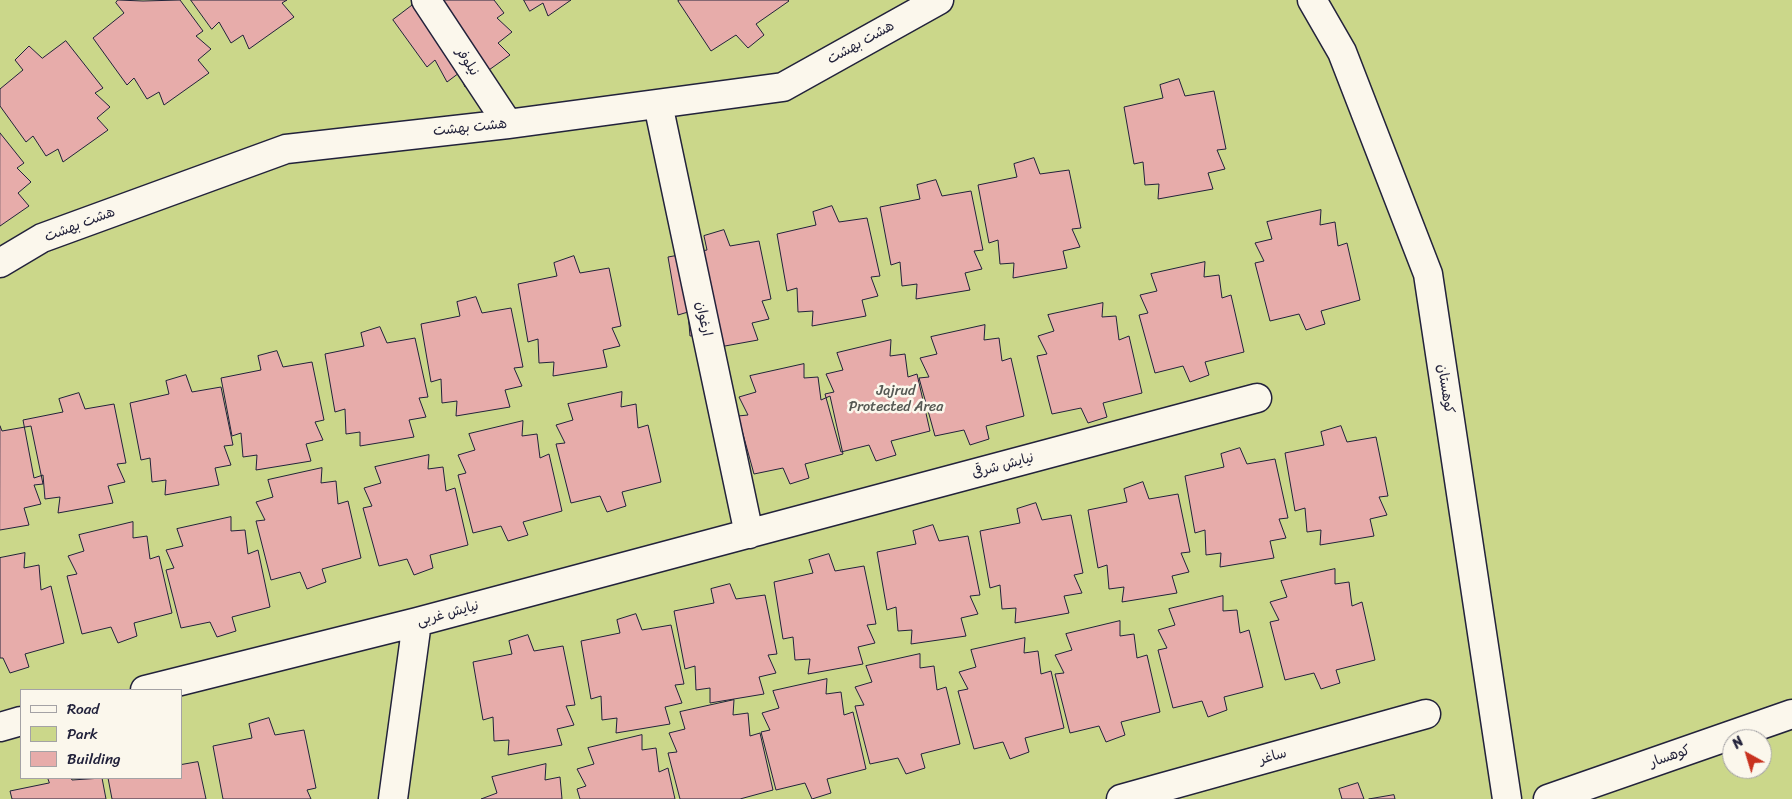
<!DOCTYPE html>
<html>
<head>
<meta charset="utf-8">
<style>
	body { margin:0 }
	#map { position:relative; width:1792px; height:799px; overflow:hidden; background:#fbf7ec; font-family:Sriracha,sans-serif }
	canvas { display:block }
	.legend { position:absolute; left:20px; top:689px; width:162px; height:90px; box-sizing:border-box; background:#fbf7ec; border:1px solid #a4a2a5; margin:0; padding:6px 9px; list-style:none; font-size:15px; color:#22223b }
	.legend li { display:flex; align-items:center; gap:10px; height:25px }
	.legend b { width:25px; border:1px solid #a4a2a5 }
	.north { position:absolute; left:1722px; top:729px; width:50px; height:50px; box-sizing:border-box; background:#fbf7ec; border:1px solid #a4a2a5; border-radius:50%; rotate:321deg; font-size:14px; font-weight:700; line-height:20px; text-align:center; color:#22223b }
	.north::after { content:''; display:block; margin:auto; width:18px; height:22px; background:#c8321e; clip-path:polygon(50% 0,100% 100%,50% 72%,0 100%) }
</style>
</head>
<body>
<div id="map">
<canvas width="1792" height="799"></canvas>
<ul class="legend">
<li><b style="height:6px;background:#fbf7ec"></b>Road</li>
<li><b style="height:14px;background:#cbd78a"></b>Park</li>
<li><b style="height:14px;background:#e7acaa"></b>Building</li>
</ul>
<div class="north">N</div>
</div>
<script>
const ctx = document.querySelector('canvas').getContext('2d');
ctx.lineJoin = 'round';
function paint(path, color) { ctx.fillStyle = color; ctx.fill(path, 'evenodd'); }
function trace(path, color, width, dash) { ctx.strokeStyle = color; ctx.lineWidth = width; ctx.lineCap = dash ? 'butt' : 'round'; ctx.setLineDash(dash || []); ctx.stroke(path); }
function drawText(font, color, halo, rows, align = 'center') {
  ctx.font = font + ' Sriracha,"Playpen Sans Arabic",sans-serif'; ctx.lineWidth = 5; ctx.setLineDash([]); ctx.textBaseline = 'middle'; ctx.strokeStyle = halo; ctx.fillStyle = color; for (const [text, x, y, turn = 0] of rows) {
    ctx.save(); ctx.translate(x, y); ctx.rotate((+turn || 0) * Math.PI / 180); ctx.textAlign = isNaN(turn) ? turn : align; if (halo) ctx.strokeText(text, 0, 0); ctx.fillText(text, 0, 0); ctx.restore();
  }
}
const green = new Path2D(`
	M 0,0 L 1792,0 L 1792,799 L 0,799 ZM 21,690 L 181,690 L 181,778 L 21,778 ZM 1732,739 L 1762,739 L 1762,769 L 1732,769 Z`);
const building = new Path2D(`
	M 118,0 L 143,1 L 180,0 L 203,31 L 196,36 L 211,49 L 198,60 L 209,73 L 164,105 L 159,92 L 147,99 L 134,78 L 127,85 L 93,38 L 124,13 L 116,3 Z
	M 191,0 L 287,0 L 282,3 L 294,17 L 249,49 L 243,35 L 231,43 L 219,22 L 212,29 Z
	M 419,0 L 494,0 L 504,13 L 497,18 L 512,32 L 498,43 L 510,55 L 465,87 L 459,73 L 447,82 L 435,60 L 427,67 L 393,20 Z
	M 524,0 L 571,0 L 548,16 L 543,3 L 530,11 Z
	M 680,0 L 788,0 L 789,1 L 756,24 L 764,35 L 748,48 L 736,35 L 711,51 L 678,1 Z
	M 66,41 L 103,88 L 95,93 L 110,107 L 97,118 L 108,130 L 63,162 L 58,149 L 46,156 L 33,136 L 26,142 L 0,106 L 0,89 L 23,70 L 15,60 L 29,46 L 42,58 Z
	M 1179,79 L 1185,96 L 1214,91 L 1226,149 L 1217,150 L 1225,169 L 1208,173 L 1213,189 L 1158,199 L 1159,184 L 1145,185 L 1143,162 L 1134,164 L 1124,107 L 1163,98 L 1160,85 Z
	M 0,133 L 24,163 L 17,168 L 31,182 L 18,193 L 29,206 L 0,226 Z
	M 1034,158 L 1040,174 L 1069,170 L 1081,228 L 1072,229 L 1080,247 L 1063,251 L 1067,268 L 1013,278 L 1014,263 L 1000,264 L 998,240 L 989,243 L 978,185 L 1017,177 L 1014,164 Z
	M 936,180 L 942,196 L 971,191 L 983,250 L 974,251 L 982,269 L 965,273 L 970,290 L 916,299 L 917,284 L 902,286 L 900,262 L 891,265 L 880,207 L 920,199 L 917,185 Z
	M 832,206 L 839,222 L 867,218 L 880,276 L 871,277 L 878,296 L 862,300 L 866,316 L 812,326 L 813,311 L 798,312 L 797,288 L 787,291 L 777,234 L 816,225 L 813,212 Z
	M 1321,210 L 1320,225 L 1335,222 L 1338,246 L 1347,243 L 1360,300 L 1321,311 L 1325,324 L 1306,330 L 1299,314 L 1270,321 L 1255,263 L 1264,261 L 1255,243 L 1272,239 L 1267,222 Z
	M 724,230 L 730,246 L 759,241 L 771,299 L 762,301 L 769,319 L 752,323 L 758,340 L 703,350 L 704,335 L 690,336 L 688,312 L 678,315 L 668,257 L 707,250 L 704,236 Z
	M 574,256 L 580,273 L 609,268 L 621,326 L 612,328 L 620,346 L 603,350 L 607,367 L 553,376 L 554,362 L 539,363 L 538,339 L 528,342 L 518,284 L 557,276 L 554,263 Z
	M 1205,262 L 1204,277 L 1219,275 L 1222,298 L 1231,295 L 1244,352 L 1205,362 L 1209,375 L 1190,382 L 1183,366 L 1155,373 L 1139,315 L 1148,313 L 1140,295 L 1157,291 L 1151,274 Z
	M 476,297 L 482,313 L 511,308 L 523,367 L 514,368 L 522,386 L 505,390 L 510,407 L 456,416 L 457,401 L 442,403 L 441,379 L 431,382 L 421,324 L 460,316 L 457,302 Z
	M 1103,303 L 1102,317 L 1116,316 L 1119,340 L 1129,336 L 1142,393 L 1103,403 L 1107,417 L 1088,423 L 1081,408 L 1052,414 L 1037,356 L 1047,354 L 1038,336 L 1054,331 L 1048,315 Z
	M 985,325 L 984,340 L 999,338 L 1002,361 L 1011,358 L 1024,416 L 986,426 L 989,439 L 970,445 L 964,430 L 935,436 L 919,378 L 929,377 L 920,358 L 937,354 L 931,337 Z
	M 380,327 L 387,343 L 415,338 L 428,397 L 419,398 L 426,417 L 409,420 L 414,437 L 360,446 L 360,432 L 346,434 L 345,409 L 335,412 L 325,354 L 364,346 L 361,333 Z
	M 891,340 L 890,356 L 905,354 L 908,377 L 917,374 L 930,431 L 891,441 L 896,455 L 876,461 L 869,445 L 841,452 L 825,394 L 834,392 L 826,374 L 843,370 L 837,353 Z
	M 277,351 L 283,367 L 312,362 L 324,420 L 315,422 L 323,440 L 306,444 L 311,461 L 256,470 L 257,455 L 243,457 L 241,433 L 232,436 L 221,378 L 261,370 L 258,356 Z
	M 804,364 L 804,378 L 818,377 L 821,400 L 830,396 L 843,454 L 805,464 L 809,478 L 790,484 L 783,468 L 754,474 L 738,416 L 748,415 L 739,397 L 756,392 L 750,376 Z
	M 186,375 L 192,392 L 221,387 L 233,445 L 224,446 L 231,465 L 215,468 L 219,485 L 165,495 L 166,480 L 152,482 L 150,458 L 141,460 L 130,403 L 169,394 L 166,381 Z
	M 622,392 L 621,407 L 636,404 L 638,428 L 648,425 L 661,482 L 622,492 L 626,506 L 607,512 L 600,496 L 571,503 L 556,444 L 565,443 L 556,425 L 573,420 L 568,404 Z
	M 79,393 L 85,409 L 114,404 L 126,463 L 117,464 L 125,482 L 108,486 L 113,503 L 58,513 L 60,497 L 45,499 L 43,475 L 34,478 L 23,420 L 63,412 L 59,399 Z
	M 523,421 L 522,436 L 537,434 L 540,458 L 549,454 L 562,511 L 523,522 L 528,535 L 508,541 L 501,526 L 473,533 L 458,475 L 466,473 L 458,455 L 475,450 L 469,434 Z
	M 0,426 L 2,431 L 31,426 L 43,484 L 34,485 L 41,504 L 24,508 L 29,525 L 0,530 Z
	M 1341,426 L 1347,442 L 1376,437 L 1388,496 L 1379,497 L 1387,515 L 1370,519 L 1374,536 L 1320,545 L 1321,530 L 1307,532 L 1305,508 L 1295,511 L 1285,453 L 1324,445 L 1321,432 Z
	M 1240,448 L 1247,464 L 1275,459 L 1288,518 L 1279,519 L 1286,538 L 1270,541 L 1274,558 L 1220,567 L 1221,553 L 1206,555 L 1205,530 L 1195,533 L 1185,476 L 1224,467 L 1221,454 Z
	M 429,455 L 428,469 L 443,467 L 446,491 L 455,488 L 468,545 L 430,555 L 433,568 L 414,575 L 407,559 L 379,566 L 363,508 L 372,506 L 364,488 L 381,483 L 375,467 Z
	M 322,468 L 321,483 L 336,481 L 338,504 L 348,501 L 361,558 L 322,569 L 326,582 L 307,589 L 300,572 L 271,580 L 256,521 L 265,520 L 256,502 L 273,497 L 268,480 Z
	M 1143,482 L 1149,499 L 1178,494 L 1190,552 L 1181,553 L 1189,572 L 1172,576 L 1177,593 L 1122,602 L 1124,587 L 1109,589 L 1107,565 L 1098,568 L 1088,510 L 1127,502 L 1124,489 Z
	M 1036,503 L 1042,520 L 1071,515 L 1083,573 L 1074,575 L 1082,593 L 1064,596 L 1069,613 L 1015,623 L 1016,608 L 1002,609 L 1000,585 L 990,588 L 980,531 L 1020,523 L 1017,509 Z
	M 231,517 L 231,531 L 245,530 L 248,554 L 258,550 L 270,607 L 232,617 L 236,631 L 217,637 L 210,622 L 181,628 L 166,570 L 174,568 L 166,550 L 183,546 L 177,529 Z
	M 133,522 L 133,538 L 147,536 L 150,559 L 159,556 L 172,613 L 134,623 L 137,636 L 118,643 L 111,627 L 82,634 L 67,576 L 77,574 L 68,556 L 84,551 L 79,535 Z
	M 933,525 L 939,541 L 968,536 L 980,595 L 970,596 L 978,614 L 961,618 L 966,636 L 911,644 L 912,630 L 898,631 L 896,607 L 887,610 L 877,552 L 916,544 L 913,531 Z
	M 25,553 L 24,568 L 39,565 L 41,590 L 51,586 L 64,643 L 25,654 L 29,667 L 10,673 L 3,658 L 0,658 L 0,558 Z
	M 829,554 L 835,571 L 864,566 L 876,624 L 867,625 L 875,643 L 858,647 L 863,664 L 808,674 L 810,659 L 795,660 L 793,637 L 783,639 L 774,582 L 813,573 L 809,560 Z
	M 1335,569 L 1335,584 L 1349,582 L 1352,606 L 1362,602 L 1375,660 L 1336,670 L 1340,683 L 1321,689 L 1314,673 L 1285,680 L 1270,622 L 1279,620 L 1270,602 L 1287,597 L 1281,581 Z
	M 730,584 L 736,599 L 765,595 L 777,654 L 768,655 L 776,673 L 759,677 L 764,694 L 710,703 L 710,688 L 696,690 L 695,666 L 685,669 L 674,611 L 714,603 L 711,589 Z
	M 1223,596 L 1223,611 L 1237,610 L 1240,633 L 1249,630 L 1263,687 L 1224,697 L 1227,710 L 1208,717 L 1202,701 L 1173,708 L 1158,650 L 1167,648 L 1158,630 L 1175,625 L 1169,609 Z
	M 636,614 L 642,630 L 671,625 L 684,684 L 675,685 L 682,703 L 665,707 L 670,724 L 616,733 L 617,718 L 602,720 L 601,696 L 591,699 L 581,641 L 620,633 L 617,620 Z
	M 1120,621 L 1120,636 L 1134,634 L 1137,658 L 1147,655 L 1160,712 L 1121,722 L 1125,735 L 1106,742 L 1099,726 L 1070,733 L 1055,674 L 1064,673 L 1055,655 L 1072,650 L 1066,634 Z
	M 528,635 L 534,651 L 563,646 L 575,705 L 566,706 L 574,725 L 557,729 L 562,745 L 508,755 L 509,740 L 494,741 L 493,717 L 483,720 L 473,662 L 512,654 L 509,641 Z
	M 1025,638 L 1024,653 L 1038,651 L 1041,674 L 1051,671 L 1064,728 L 1025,738 L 1029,752 L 1010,759 L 1003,742 L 974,749 L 958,691 L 968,689 L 959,672 L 976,667 L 971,650 Z
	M 920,654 L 920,668 L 934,666 L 937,690 L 946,687 L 960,744 L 921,754 L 925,768 L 906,774 L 898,758 L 870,764 L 855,706 L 864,705 L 855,687 L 872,682 L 866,666 Z
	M 827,679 L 826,694 L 841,692 L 844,715 L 853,712 L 866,769 L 827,779 L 831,793 L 812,799 L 805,783 L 776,790 L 761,732 L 770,730 L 762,713 L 779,708 L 773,691 Z
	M 734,700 L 733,715 L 748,713 L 750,736 L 760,733 L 773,790 L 740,799 L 680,799 L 668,753 L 677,752 L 669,733 L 685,729 L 680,712 Z
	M 269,718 L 275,735 L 304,730 L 316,788 L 307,790 L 311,799 L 223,799 L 213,746 L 252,738 L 249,724 Z
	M 642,735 L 642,750 L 656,748 L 659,772 L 668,768 L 675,799 L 580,799 L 577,789 L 586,786 L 577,769 L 594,764 L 588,748 Z
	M 198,762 L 206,799 L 112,799 L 108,778 L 181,778 L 181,765 Z
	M 546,764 L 545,780 L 560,777 L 562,799 L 481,799 L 497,793 L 492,777 Z
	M 48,778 L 71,778 L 72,780 L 102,778 L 106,799 L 12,799 L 10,791 L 49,783 Z
	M 1358,783 L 1364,799 L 1342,799 L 1339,789 Z
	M 1394,795 L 1395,799 L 1369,799 Z`);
const street = new Path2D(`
	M 426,0 L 508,124
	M 1312,0 L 1342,52 L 1428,274 L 1507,799
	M 658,104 L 749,534
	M 0,263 L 42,238 L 286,149 L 508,124 L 783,87 L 939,0
	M 145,690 L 417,622 L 1257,398
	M 0,727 L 21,721
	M 393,799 L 417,622
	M 1121,799 L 1426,714
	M 1548,799 L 1792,714`);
const streetNames = [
	["هشت بهشت",861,43,-29],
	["نیلوفر",467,62,57],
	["هشت بهشت",470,128,-6],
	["هشت بهشت",80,225,-21],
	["ارغوان",703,319,78],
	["کوهستان",1445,389,81],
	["نیایش شرقی",1003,466,-15],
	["نیایش غربی",448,614,-15],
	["ساغر",1273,757,-16],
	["کوهسار",1670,757,-19]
];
const parkNames = [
	["Jajrud",896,391],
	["Protected Area",896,407]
];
paint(green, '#cbd78a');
paint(building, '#e7acaa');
trace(building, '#22223b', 1);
trace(street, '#22223b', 31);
trace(street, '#fbf7ec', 28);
drawText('14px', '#22223b', '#fbf7ec', streetNames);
drawText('14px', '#555853', '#fbf7ec', parkNames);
</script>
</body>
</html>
